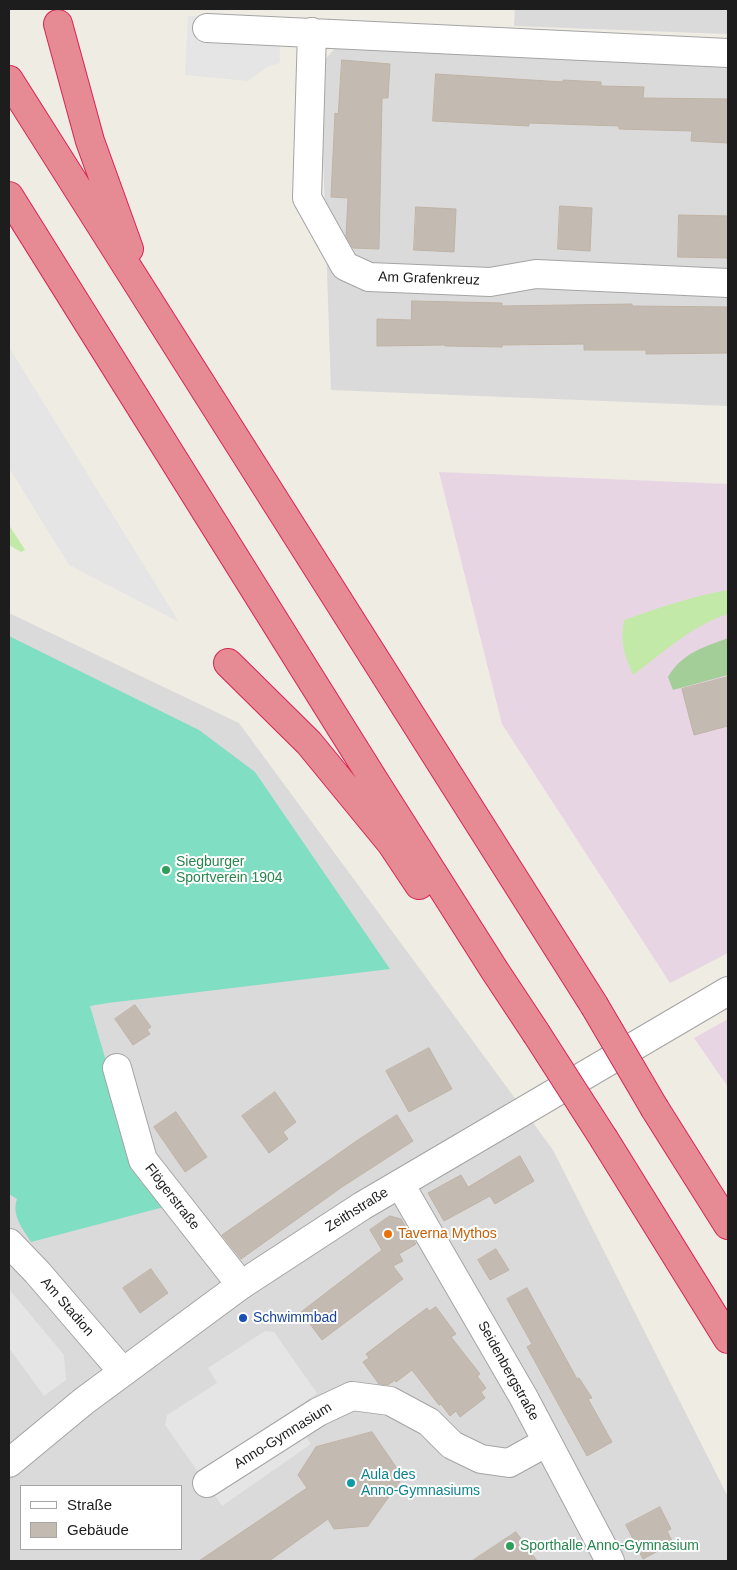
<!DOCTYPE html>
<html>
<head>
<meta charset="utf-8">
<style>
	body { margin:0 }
	#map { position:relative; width:737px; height:1570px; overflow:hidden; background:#eeece3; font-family:Arial,sans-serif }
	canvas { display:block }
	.frame { position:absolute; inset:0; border:10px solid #1d1d1d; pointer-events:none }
	.legend { position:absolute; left:20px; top:1485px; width:162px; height:65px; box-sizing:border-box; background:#fff; border:1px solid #a5a5a5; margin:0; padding:6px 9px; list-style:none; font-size:15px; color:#1d1d1d }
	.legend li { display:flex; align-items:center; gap:10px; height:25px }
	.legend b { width:25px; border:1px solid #a5a5a5 }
</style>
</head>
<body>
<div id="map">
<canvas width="737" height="1570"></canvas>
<div class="frame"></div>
<ul class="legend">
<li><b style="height:6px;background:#fff"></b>Straße</li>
<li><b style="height:14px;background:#c3bbb2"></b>Gebäude</li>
</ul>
</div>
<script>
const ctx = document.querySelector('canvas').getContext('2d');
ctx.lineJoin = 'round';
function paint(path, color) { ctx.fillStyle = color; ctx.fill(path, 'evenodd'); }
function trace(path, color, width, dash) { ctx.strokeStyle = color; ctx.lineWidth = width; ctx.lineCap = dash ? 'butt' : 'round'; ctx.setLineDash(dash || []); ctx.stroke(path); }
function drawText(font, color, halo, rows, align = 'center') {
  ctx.font = font + ' Arial,sans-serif'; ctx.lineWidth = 4; ctx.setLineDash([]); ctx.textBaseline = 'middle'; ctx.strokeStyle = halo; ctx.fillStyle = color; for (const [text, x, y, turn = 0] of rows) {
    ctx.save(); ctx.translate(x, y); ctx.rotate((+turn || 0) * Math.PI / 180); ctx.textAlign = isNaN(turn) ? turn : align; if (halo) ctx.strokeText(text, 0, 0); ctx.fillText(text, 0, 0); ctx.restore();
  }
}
const residential = new Path2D(`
	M 515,9 L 728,9 L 728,34 L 514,26 Z
	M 337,46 L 728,65 L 728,406 L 331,390 L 320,65 Z
	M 9,613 L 239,723 L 553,1150 L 728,1497 L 728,1561 L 9,1561 ZM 21,1486 L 181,1486 L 181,1549 L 21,1549 Z`);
const industrial = new Path2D(`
	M 439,472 L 728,484 L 728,953 L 670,983 L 502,724 Z
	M 728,1019 L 728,1087 L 694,1038 Z`);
const grass = new Path2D(`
	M 9,525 L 25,550 L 21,552 L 9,545 Z
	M 728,590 L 728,614 C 689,627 666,651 633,675 C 624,653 620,644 624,620 C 659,608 692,596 728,590 Z`);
const forest = new Path2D(`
	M 728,638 L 728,675 L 673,690 L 668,677 C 682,653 704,647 728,638 Z`);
const pitch = new Path2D(`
	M 9,636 L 199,730 L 255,772 L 390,969 L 108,1003 L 90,1006 L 141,1182 L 164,1207 L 31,1242 C 23,1229 11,1215 17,1199 L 9,1194 Z`);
const parking = new Path2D(`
	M 188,16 L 279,20 L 280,63 L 267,67 L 248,81 L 185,75 Z
	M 9,347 L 179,622 L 69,565 L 9,468 Z
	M 9,1289 L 64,1355 L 66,1380 L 44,1396 L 9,1348 Z
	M 265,1331 L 274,1332 L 317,1393 L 289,1413 L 311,1444 L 222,1506 L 165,1425 L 167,1415 L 217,1383 L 208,1368 Z`);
const building = new Path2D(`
	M 342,60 L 390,64 L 388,98 L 382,98 L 379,249 L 353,248 L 346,236 L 348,198 L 331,197 L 335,113 L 338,114 Z
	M 436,74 L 563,82 L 563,80 L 601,82 L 601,86 L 644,87 L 643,98 L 728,99 L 728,143 L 691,141 L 692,131 L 619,129 L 619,126 L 529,123 L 529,126 L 433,121 Z
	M 560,206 L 592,208 L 590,251 L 558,249 Z
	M 416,207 L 456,209 L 454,252 L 414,250 Z
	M 679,215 L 728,216 L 728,258 L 678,257 Z
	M 412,301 L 502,303 L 502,306 L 632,304 L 632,306 L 728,307 L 728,353 L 646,354 L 646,350 L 584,350 L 584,344 L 502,345 L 502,347 L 445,346 L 445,345 L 377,346 L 377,319 L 411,320 Z
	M 728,677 L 728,726 L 694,735 L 682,689 Z
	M 135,1005 L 151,1027 L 147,1030 L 150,1034 L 133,1045 L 115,1019 Z
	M 429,1048 L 452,1089 L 409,1112 L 386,1071 Z
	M 275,1092 L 296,1122 L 283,1132 L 288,1139 L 269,1153 L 242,1116 Z
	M 176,1112 L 207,1157 L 185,1172 L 154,1127 Z
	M 397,1115 L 413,1141 L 342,1187 L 241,1259 L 222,1235 L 358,1140 Z
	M 520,1156 L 534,1181 L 495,1204 L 490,1196 L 444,1221 L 428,1193 L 461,1175 L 468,1187 Z
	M 390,1216 L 401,1219 L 416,1244 L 399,1254 L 403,1261 L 393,1266 L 403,1279 L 322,1340 L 301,1312 L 382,1250 L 370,1230 Z
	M 496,1249 L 509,1270 L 490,1280 L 478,1260 Z
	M 151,1269 L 168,1293 L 140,1313 L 123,1288 Z
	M 527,1288 L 577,1379 L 579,1378 L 592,1398 L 588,1399 L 612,1442 L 587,1456 L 527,1347 L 532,1344 L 507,1299 Z
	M 436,1307 L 456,1334 L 451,1337 L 480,1374 L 477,1376 L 486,1388 L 481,1392 L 485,1398 L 460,1417 L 456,1411 L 450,1416 L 441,1404 L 439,1405 L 412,1370 L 396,1382 L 395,1380 L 388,1385 L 379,1384 L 363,1362 L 369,1358 L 366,1354 L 408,1322 L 427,1308 L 429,1311 Z
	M 372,1432 L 403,1477 L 368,1526 L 334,1529 L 328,1519 L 269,1561 L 199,1561 L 307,1488 L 298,1475 L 316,1447 Z
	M 660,1507 L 671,1529 L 667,1531 L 673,1543 L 643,1559 L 626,1525 Z
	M 516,1532 L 537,1561 L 472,1561 Z`);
const minor = new Path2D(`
	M 207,28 L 728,53
	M 312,32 L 307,198 L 345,266 L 369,277 L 490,282 L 536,274 L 728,283
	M 117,1068 L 143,1160 L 241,1285
	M 400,1184 L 524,1398 L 610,1561
	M 9,1243 L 37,1272 L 123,1372
	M 207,1483 L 318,1412 L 352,1396 L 390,1401 L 429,1422 L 452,1445 L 481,1459 L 509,1463 L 547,1442`);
const tertiary = new Path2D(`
	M 9,1463 L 84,1401 L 241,1285 L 362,1206 L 728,991`);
const motorway = new Path2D(`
	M 58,24 L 90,141 L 129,249
	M 9,80 L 594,1005
	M 9,196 L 375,782 L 495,971 L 536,1033
	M 228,663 L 309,743 L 391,843 L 419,885
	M 655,1109 L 728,1225
	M 604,1139 L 728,1339`);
const motorwayBridge = new Path2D(`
	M 594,1005 L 655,1109
	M 536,1033 L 604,1139`);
const markers = [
	[166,870,5,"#2e9e5b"],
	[388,1234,5,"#e8710a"],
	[243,1318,5,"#1a4fb4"],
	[351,1483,5,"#0f9aa8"],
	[510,1546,5,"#2e9e5b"]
];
const streetNames = [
	["Am Grafenkreuz",429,279,2],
	["Flögerstraße",172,1197,52],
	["Zeithstraße",357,1210,-32],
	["Am Stadion",67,1307,49],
	["Seidenbergstraße",508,1371,61],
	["Anno-Gymnasium",283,1436,-32]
];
const leisureNames = [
	["Siegburger",176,862],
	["Sportverein 1904",176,878],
	["Sporthalle Anno-Gymnasium",520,1546]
];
const foodNames = [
	["Taverna Mythos",398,1234]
];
const transitNames = [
	["Schwimmbad",253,1318]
];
const cultureNames = [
	["Aula des",361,1475],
	["Anno-Gymnasiums",361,1491]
];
paint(residential, '#dbdada');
paint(industrial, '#e8d5e3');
paint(grass, '#c3e9a8');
paint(forest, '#a3ce98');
paint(pitch, '#80dec2');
paint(parking, '#e5e5e5');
paint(building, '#c3bbb2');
trace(building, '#c0b3a5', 1);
trace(minor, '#a4a4a4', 30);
trace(tertiary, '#a4a4a4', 30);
trace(motorway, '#d92353', 30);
trace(minor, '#fff', 28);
trace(tertiary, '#fff', 28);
trace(motorway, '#e68a94', 28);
trace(motorwayBridge, '#d92353', 30, []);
trace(motorwayBridge, '#e68a94', 28);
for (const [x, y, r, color] of markers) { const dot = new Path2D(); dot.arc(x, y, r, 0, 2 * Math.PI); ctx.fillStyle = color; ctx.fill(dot); trace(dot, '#fff', 2); }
drawText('14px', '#1d1d1d', '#fff', streetNames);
drawText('14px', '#27864d', '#fff', leisureNames, 'left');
drawText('14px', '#c56008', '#fff', foodNames, 'left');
drawText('14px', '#164399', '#fff', transitNames, 'left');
drawText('14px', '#0d838f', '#fff', cultureNames, 'left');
</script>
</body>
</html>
